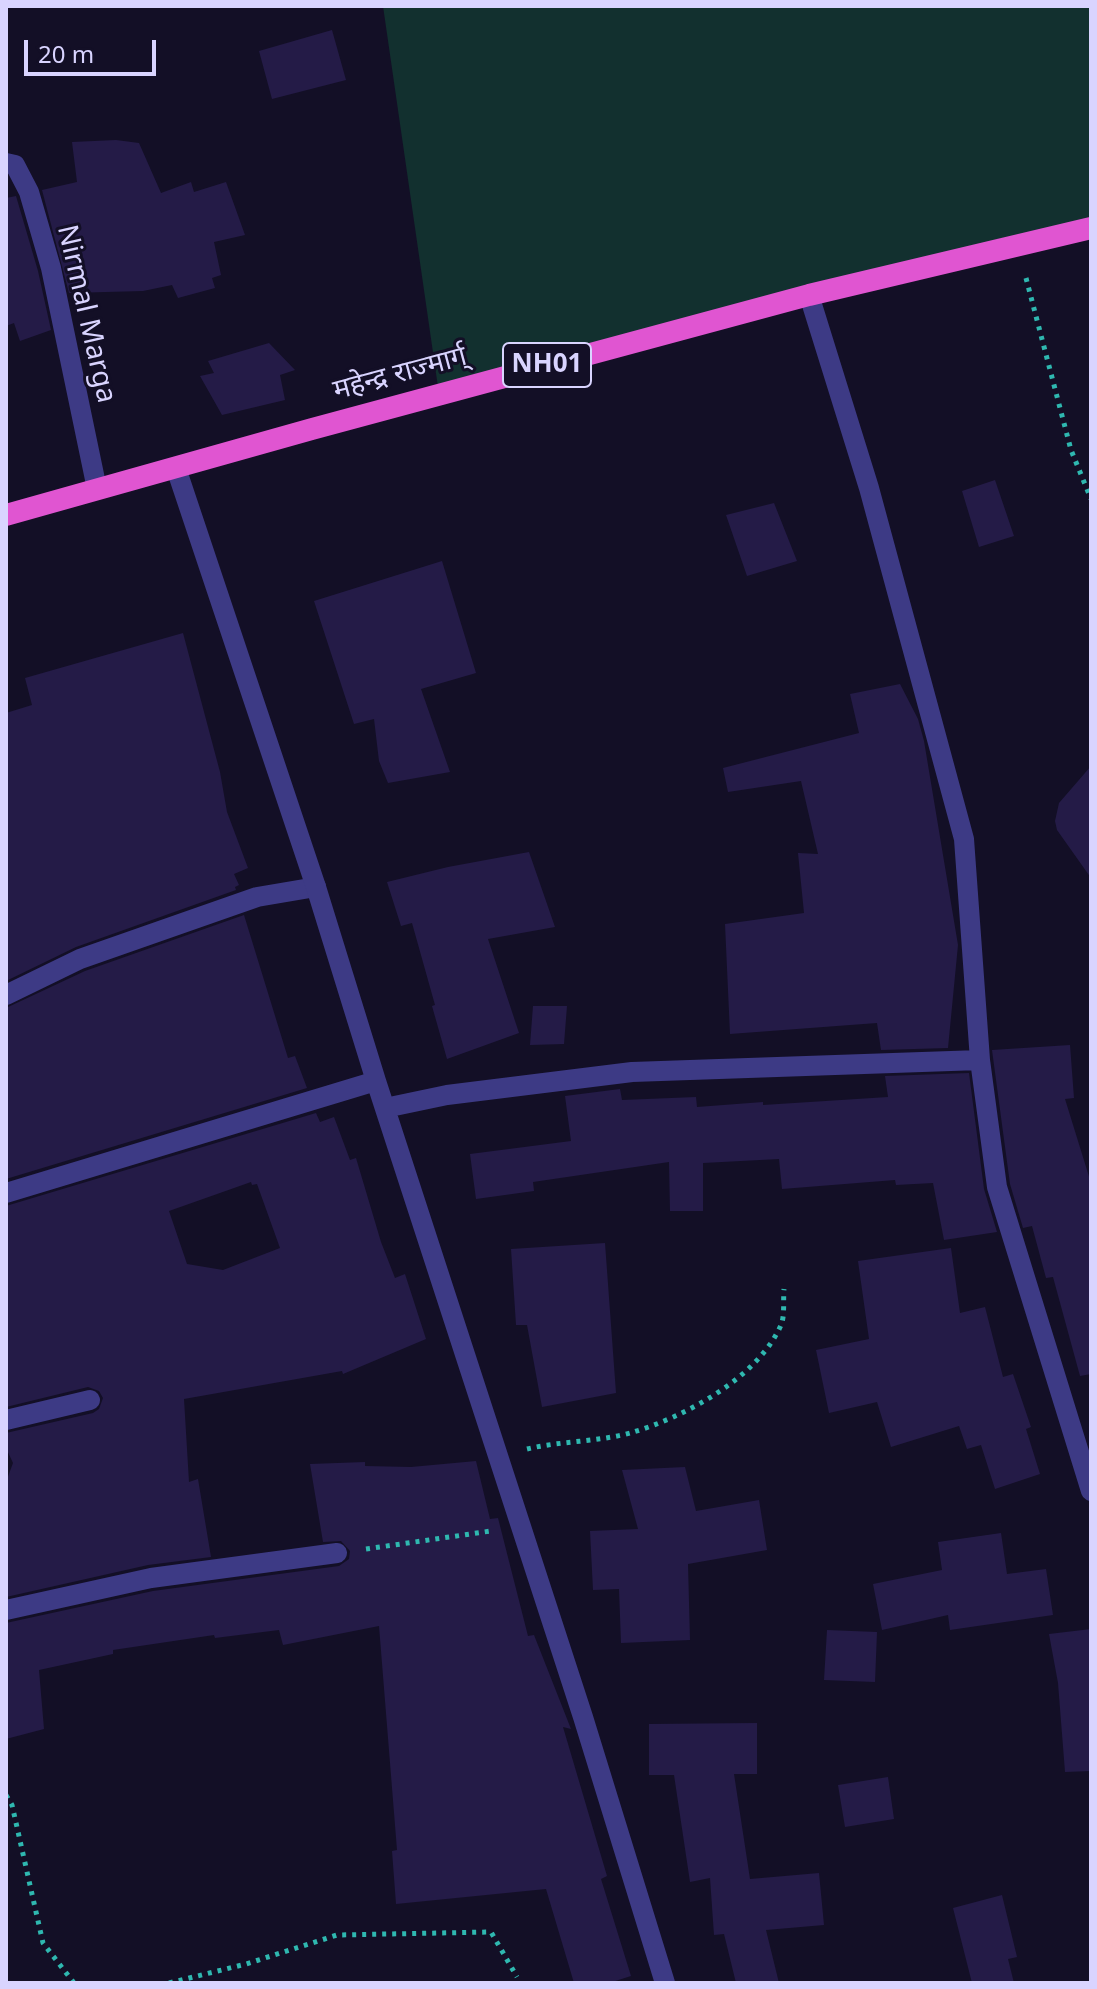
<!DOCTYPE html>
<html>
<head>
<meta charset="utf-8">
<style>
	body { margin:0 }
	#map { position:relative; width:1097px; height:1989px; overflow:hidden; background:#130f26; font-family:"Noto Sans",sans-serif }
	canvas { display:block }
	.frame { position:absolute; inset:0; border:8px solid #d9d4ff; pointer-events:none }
	.scale { position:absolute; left:24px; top:40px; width:132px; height:36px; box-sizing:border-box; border:4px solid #d9d4ff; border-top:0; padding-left:10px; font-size:24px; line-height:28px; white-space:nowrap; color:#d9d4ff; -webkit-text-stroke:6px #130f26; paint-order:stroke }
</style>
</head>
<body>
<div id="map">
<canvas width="1097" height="1989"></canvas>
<div class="frame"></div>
<div class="scale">20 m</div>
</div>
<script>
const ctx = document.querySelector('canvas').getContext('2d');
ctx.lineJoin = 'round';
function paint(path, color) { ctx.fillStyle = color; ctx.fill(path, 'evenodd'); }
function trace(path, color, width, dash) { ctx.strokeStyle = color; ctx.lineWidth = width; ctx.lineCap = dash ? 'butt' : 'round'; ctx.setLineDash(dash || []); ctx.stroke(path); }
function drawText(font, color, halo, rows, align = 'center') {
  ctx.font = font + ' "Noto Sans","Noto Sans Devanagari",sans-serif'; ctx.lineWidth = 6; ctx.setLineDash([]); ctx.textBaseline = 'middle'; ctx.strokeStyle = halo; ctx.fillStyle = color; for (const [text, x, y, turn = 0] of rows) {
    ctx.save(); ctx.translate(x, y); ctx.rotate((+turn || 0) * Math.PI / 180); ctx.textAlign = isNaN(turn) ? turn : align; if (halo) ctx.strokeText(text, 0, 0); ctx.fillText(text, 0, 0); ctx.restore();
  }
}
const green = new Path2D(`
	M 383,6 L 1091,6 L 1091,228 L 439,394 Z`);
const building = new Path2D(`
	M 332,30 L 346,80 L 272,99 L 259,51 Z
	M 116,140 L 139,143 L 161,193 L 191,182 L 194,192 L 226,182 L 245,235 L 214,242 L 221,275 L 212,278 L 215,288 L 178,298 L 172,285 L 143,291 L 69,293 L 42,190 L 77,182 L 72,142 Z
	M 16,196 L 38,271 L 51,330 L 20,341 L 14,323 L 6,326 L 6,198 Z
	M 269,343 L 295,370 L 280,375 L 285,400 L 222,415 L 200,376 L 214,373 L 208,361 Z
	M 995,480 L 1014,536 L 979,547 L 962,491 Z
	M 774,503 L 797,561 L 747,576 L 726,515 Z
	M 442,561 L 476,673 L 421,689 L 450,772 L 388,783 L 379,761 L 374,719 L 354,724 L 314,601 Z
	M 183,633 L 220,772 L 227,812 L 248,868 L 234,874 L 239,885 L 235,887 L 236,890 L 76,947 L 6,981 L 6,713 L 32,705 L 25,678 Z
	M 900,684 L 918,719 L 924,741 L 958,945 L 948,1048 L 881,1050 L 877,1023 L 730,1034 L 725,924 L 804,913 L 798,853 L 818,854 L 801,781 L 728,792 L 723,768 L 859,733 L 850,694 Z
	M 1091,766 L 1091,878 L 1057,830 L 1055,821 L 1059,803 Z
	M 529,852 L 555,927 L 488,939 L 519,1033 L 447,1059 L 432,1006 L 435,1005 L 412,923 L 401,926 L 387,882 L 448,867 Z
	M 244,915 L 288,1058 L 295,1056 L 307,1088 L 6,1179 L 6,1008 L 85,971 Z
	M 533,1006 L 567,1006 L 564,1044 L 530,1045 Z
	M 1070,1045 L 1074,1098 L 1065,1099 L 1091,1183 L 1091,1374 L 1080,1376 L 1053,1277 L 1046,1278 L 1032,1226 L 1023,1228 L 1010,1184 L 992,1050 Z
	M 969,1073 L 984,1189 L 997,1232 L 944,1240 L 933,1183 L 896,1185 L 895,1180 L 782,1189 L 779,1159 L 703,1163 L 703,1211 L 670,1211 L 669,1162 L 533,1182 L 534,1191 L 476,1199 L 470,1154 L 571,1141 L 565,1096 L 620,1089 L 622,1100 L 696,1097 L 697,1107 L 763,1102 L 763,1105 L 888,1097 L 885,1076 Z
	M 316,1113 L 320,1122 L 334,1117 L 350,1160 L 356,1158 L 381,1242 L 395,1278 L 405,1274 L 426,1339 L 343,1374 L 342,1371 L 184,1399 L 189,1482 L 198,1479 L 211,1557 L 148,1565 L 6,1597 L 6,1482 L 13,1463 L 6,1448 L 6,1433 L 93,1413 L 99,1409 L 103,1398 L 99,1391 L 88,1387 L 6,1407 L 6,1206 ZM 251,1182 L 252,1185 L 257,1184 L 280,1248 L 223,1270 L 187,1264 L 169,1211 Z
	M 605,1243 L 616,1393 L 542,1407 L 527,1325 L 516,1325 L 511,1249 Z
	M 951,1248 L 960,1313 L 985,1307 L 1003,1377 L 1013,1374 L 1031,1427 L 1026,1429 L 1040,1474 L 995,1489 L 981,1445 L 967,1449 L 959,1426 L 891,1447 L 877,1402 L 829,1413 L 816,1350 L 869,1339 L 858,1261 Z
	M 476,1461 L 490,1519 L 498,1518 L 528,1636 L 534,1635 L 571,1729 L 563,1727 L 607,1876 L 601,1879 L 631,1976 L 609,1983 L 574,1983 L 546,1889 L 396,1904 L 392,1851 L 397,1850 L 379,1626 L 283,1645 L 279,1630 L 215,1638 L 214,1635 L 113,1650 L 113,1654 L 39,1670 L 44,1729 L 6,1739 L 6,1623 L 153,1591 L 339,1566 L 349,1559 L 350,1551 L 341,1541 L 323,1542 L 310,1464 L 365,1462 L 365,1466 L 411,1467 Z
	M 685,1467 L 696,1511 L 759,1500 L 767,1550 L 688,1564 L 690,1640 L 621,1643 L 619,1589 L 593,1590 L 590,1531 L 638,1529 L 622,1470 Z
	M 1001,1533 L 1007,1574 L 1046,1569 L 1053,1615 L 950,1630 L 948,1615 L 882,1630 L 873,1584 L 942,1570 L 938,1542 Z
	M 1091,1629 L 1091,1771 L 1065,1772 L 1058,1683 L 1049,1634 Z
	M 827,1630 L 877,1632 L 875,1682 L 824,1680 Z
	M 757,1723 L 757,1774 L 734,1774 L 750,1879 L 819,1873 L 824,1925 L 766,1930 L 779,1983 L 736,1983 L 724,1934 L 714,1935 L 710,1878 L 690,1882 L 674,1775 L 649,1775 L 649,1724 Z
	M 888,1777 L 894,1819 L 845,1827 L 838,1785 Z
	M 1002,1895 L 1017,1957 L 1008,1959 L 1014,1983 L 972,1983 L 953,1908 Z`);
const path = new Path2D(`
	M 1026,278 L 1071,450 L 1091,499
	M 527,1449 C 560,1441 597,1442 630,1433 C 683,1418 758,1378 781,1325 C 785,1316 783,1300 784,1289
	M 366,1549 L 491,1531
	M 6,1795 L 12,1805 L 43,1943 L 74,1983
	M 169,1983 L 246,1964 L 337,1935 L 491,1932 L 517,1977`);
const service = new Path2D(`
	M 6,995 L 80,959 L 197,918 L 257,897 L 316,887`);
const minor = new Path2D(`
	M 6,163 L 15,165 L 29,192 L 51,268 L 97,489
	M 809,295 L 869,488 L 964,839 L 980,1060 L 997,1187 L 1091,1491
	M 176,468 L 316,887 L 376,1081 L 583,1717 L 665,1983
	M 385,1108 L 447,1095 L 632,1072 L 980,1060
	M 6,1193 L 376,1081
	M 6,1420 L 90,1400
	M 6,1610 L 151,1578 L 337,1553`);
const trunk = new Path2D(`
	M 6,515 L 312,429 L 809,295 L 1091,228`);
const shields = [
	[547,365,88]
];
const shieldNames = [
	["NH01",547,365]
];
const streetNames = [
	["Nirmal Marga",86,314,77],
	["महेन्द्र राज्मार्ग्",400,374,-15]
];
paint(green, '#12302f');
paint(building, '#241b47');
trace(path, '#2fb8b0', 5, [4, 6]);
trace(service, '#3d3a85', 20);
trace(minor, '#3d3a85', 20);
trace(trunk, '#e055d1', 22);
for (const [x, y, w] of shields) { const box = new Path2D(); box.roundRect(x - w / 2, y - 22, w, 44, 6); ctx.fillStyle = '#130f26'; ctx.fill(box); trace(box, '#d9d4ff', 2); }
drawText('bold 26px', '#d9d4ff', null, shieldNames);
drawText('28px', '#d9d4ff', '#130f26', streetNames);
</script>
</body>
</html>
